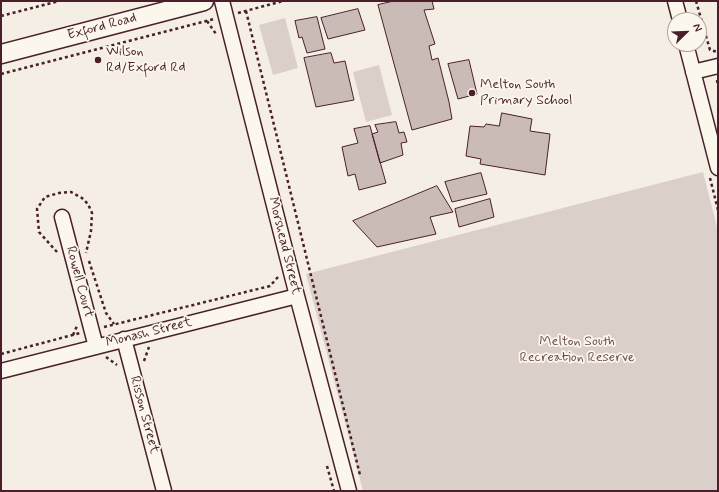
<!DOCTYPE html>
<html>
<head>
<meta charset="utf-8">
<style>
	body { margin:0 }
	#map { position:relative; width:719px; height:492px; overflow:hidden; background:#f4eee4; font-family:Mynerve,sans-serif }
	canvas { display:block }
	.frame { position:absolute; inset:0; border:2px solid #4a1f2b; pointer-events:none }
	.north { position:absolute; left:667px; top:12px; width:40px; height:40px; box-sizing:border-box; background:#fbf7ec; border:1px solid #b4a19f; border-radius:50%; rotate:67deg; font-size:11px; font-weight:700; line-height:16px; text-align:center; color:#4a1f2b }
	.north::after { content:''; display:block; margin:auto; width:14px; height:18px; background:#4a1f2b; clip-path:polygon(50% 0,100% 100%,50% 72%,0 100%) }
</style>
</head>
<body>
<div id="map">
<canvas width="719" height="492"></canvas>
<div class="frame"></div>
<div class="north">N</div>
</div>
<script>
const ctx = document.querySelector('canvas').getContext('2d');
ctx.lineJoin = 'round';
function paint(path, color) { ctx.fillStyle = color; ctx.fill(path, 'evenodd'); }
function trace(path, color, width, dash) { ctx.strokeStyle = color; ctx.lineWidth = width; ctx.lineCap = dash ? 'butt' : 'round'; ctx.setLineDash(dash || []); ctx.stroke(path); }
function drawText(font, color, halo, rows, align = 'center') {
  ctx.font = font + ' Mynerve,sans-serif'; ctx.lineWidth = 3.5; ctx.setLineDash([]); ctx.textBaseline = 'middle'; ctx.strokeStyle = halo; ctx.fillStyle = color; for (const [text, x, y, turn = 0] of rows) {
    ctx.save(); ctx.translate(x, y); ctx.rotate((+turn || 0) * Math.PI / 180); ctx.textAlign = isNaN(turn) ? turn : align; if (halo) ctx.strokeText(text, 0, 0); ctx.fillText(text, 0, 0); ctx.restore();
  }
}
const green = new Path2D(`
	M 285,18 L 298,68 L 273,75 L 259,25 Z
	M 379,65 L 392,115 L 366,122 L 353,72 Z
	M 703,172 L 718,231 L 718,491 L 363,491 L 306,274 Z`);
const building = new Path2D(`
	M 394,1 L 432,1 L 434,9 L 424,10 L 435,44 L 429,46 L 432,60 L 438,58 L 449,102 L 452,119 L 412,130 L 378,5 Z
	M 358,9 L 365,30 L 328,39 L 321,18 Z
	M 317,17 L 325,49 L 307,53 L 302,37 L 299,38 L 295,21 Z
	M 331,53 L 334,63 L 345,61 L 354,100 L 316,107 L 304,58 Z
	M 469,60 L 477,94 L 458,99 L 448,64 Z
	M 502,113 L 532,119 L 530,131 L 550,134 L 545,175 L 480,164 L 481,159 L 466,156 L 470,126 L 484,127 L 486,124 L 499,126 Z
	M 396,122 L 399,133 L 404,132 L 407,142 L 401,143 L 403,155 L 380,163 L 372,134 L 378,132 L 375,125 Z
	M 370,126 L 386,183 L 359,190 L 355,174 L 348,176 L 342,147 L 358,143 L 354,129 Z
	M 481,173 L 487,194 L 452,202 L 445,182 Z
	M 437,186 L 453,212 L 430,217 L 436,234 L 377,247 L 353,221 Z
	M 490,199 L 494,217 L 459,227 L 455,209 Z`);
const path = new Path2D(`
	M 696,1 L 710,50 L 718,52
	M 246,11 L 360,475
	M 238,13 L 283,1
	M 1,16 L 59,1
	M 207,21 L 216,34
	M 671,29 L 673,39
	M 1,74 L 214,19
	M 717,80 L 718,86
	M 710,178 L 718,210
	M 57,252 L 39,232 L 37,209 L 45,197 L 59,193 L 71,192 L 82,198 L 88,204 L 92,213 L 91,231 L 86,253
	M 89,261 L 106,313 L 114,324
	M 104,327 L 270,286 L 278,277
	M 73,335 L 77,326
	M 1,354 L 80,333
	M 106,357 L 117,365
	M 144,361 L 149,347
	M 327,466 L 334,491`);
const minor = new Path2D(`
	M 222,1 L 297,296 L 349,491
	M 675,1 L 680,20
	M 686,44 L 718,168
	M 693,72 L 718,66
	M 62,217 L 96,347
	M 124,339 L 164,491
	M 1,371 L 297,296`);
const tertiary = new Path2D(`
	M 1,54 L 204,1`);
const markers = [
	[98,60,4,"#4a1f2b"],
	[472,93,4,"#4a1f2b"]
];
const streetNames = [
	["Exford Road",102,27,-15],
	["Morshead Street",284,246,76],
	["Rowell Court",79,282,75],
	["Monash Street",149,333,-14],
	["Risson Street",144,415,75]
];
const poiNames = [
	["Wilson",106,52],
	["Rd/Exford Rd",106,68],
	["Melton South",480,85],
	["Primary School",480,101]
];
const parkNames = [
	["Melton South",577,342],
	["Recreation Reserve",577,358]
];
paint(green, '#dbd0c9');
paint(building, '#cabbb6');
trace(building, '#4a1f2b', 1);
trace(minor, '#4a1f2b', 17);
trace(tertiary, '#4a1f2b', 21);
trace(path, '#4a1f2b', 2.5, [3, 3]);
trace(minor, '#fbf7ec', 14);
trace(tertiary, '#fbf7ec', 18);
for (const [x, y, r, color] of markers) { const dot = new Path2D(); dot.arc(x, y, r, 0, 2 * Math.PI); ctx.fillStyle = color; ctx.fill(dot); trace(dot, '#fbf7ec', 1.5); }
drawText('14px', '#4a1f2b', '#fbf7ec', streetNames);
drawText('14px', '#4a1f2b', '#fbf7ec', poiNames, 'left');
drawText('14px', '#6e4b52', '#fbf7ec', parkNames);
</script>
</body>
</html>
